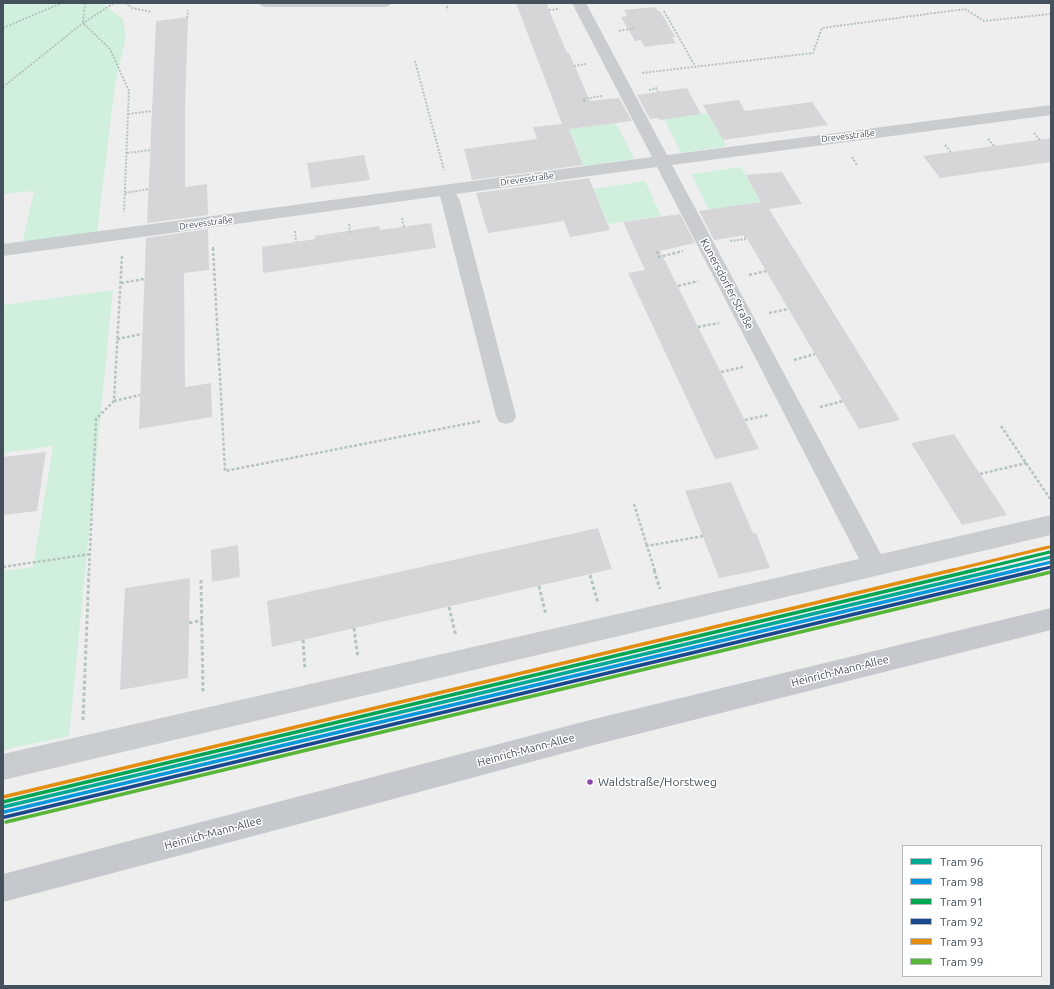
<!DOCTYPE html>
<html>
<head>
<meta charset="utf-8">
<style>
	body { margin:0 }
	#map { position:relative; width:1054px; height:989px; overflow:hidden; background:#efeeee; font-family:Ubuntu,sans-serif }
	canvas { display:block }
	.frame { position:absolute; inset:0; border:4px solid #44505c; pointer-events:none }
	.legend { position:absolute; left:902px; top:845px; width:140px; height:132px; box-sizing:border-box; background:#fff; border:1px solid #b4b9be; margin:0; padding:5px 7px; list-style:none; font-size:12px; color:#44505c }
	.legend li { display:flex; align-items:center; gap:8px; height:20px }
	.legend b { width:20px; border:1px solid #b4b9be }
</style>
</head>
<body>
<div id="map">
<canvas width="1054" height="989"></canvas>
<div class="frame"></div>
<ul class="legend">
<li><b style="height:5px;background:#00a995"></b>Tram 96</li>
<li><b style="height:5px;background:#0896dd"></b>Tram 98</li>
<li><b style="height:5px;background:#00a651"></b>Tram 91</li>
<li><b style="height:5px;background:#19488e"></b>Tram 92</li>
<li><b style="height:5px;background:#e28d0e"></b>Tram 93</li>
<li><b style="height:5px;background:#57b637"></b>Tram 99</li>
</ul>
</div>
<script>
const ctx = document.querySelector('canvas').getContext('2d');
ctx.lineJoin = 'round';
function paint(path, color) { ctx.fillStyle = color; ctx.fill(path, 'evenodd'); }
function trace(path, color, width, dash) { ctx.strokeStyle = color; ctx.lineWidth = width; ctx.lineCap = dash ? 'butt' : 'round'; ctx.setLineDash(dash || []); ctx.stroke(path); }
function drawText(font, color, halo, rows, align = 'center') {
  ctx.font = font + ' Ubuntu,sans-serif'; ctx.lineWidth = 3; ctx.setLineDash([]); ctx.textBaseline = 'middle'; ctx.strokeStyle = halo; ctx.fillStyle = color; for (const [text, x, y, turn = 0] of rows) {
    ctx.save(); ctx.translate(x, y); ctx.rotate((+turn || 0) * Math.PI / 180); ctx.textAlign = isNaN(turn) ? turn : align; if (halo) ctx.strokeText(text, 0, 0); ctx.fillText(text, 0, 0); ctx.restore();
  }
}
const green = new Path2D(`
	M 3,3 L 103,3 L 103,4 L 123,19 L 126,37 L 115,85 L 97,233 L 22,244 L 34,191 L 3,194 Z
	M 708,113 L 727,146 L 681,153 L 664,119 Z
	M 616,123 L 634,159 L 584,166 L 569,129 Z
	M 741,167 L 761,202 L 709,210 L 691,174 Z
	M 645,181 L 661,216 L 608,224 L 593,189 Z
	M 113,290 L 69,736 L 3,750 L 3,571 L 33,567 L 53,446 L 3,453 L 3,305 Z`);
const building = new Path2D(`
	M 516,3 L 546,3 L 567,53 L 569,53 L 590,101 L 619,98 L 632,121 L 569,129 L 583,165 L 472,180 L 464,149 L 537,139 L 533,127 L 562,124 Z
	M 655,7 L 658,11 L 660,11 L 675,37 L 672,37 L 676,43 L 645,47 L 641,40 L 635,41 L 621,17 L 627,16 L 624,10 Z
	M 188,17 L 185,108 L 185,187 L 207,184 L 208,215 L 147,223 L 156,21 Z
	M 687,88 L 701,114 L 660,120 L 659,118 L 650,119 L 637,95 Z
	M 739,100 L 745,111 L 812,102 L 828,125 L 723,140 L 703,105 Z
	M 1051,138 L 1051,162 L 940,178 L 923,156 Z
	M 364,155 L 370,180 L 311,188 L 307,163 Z
	M 782,172 L 802,204 L 769,209 L 900,420 L 859,429 L 745,235 L 714,240 L 699,211 L 761,202 L 746,175 Z
	M 589,178 L 610,230 L 570,237 L 564,221 L 488,233 L 476,193 Z
	M 680,214 L 695,243 L 660,251 L 759,449 L 715,459 L 628,273 L 645,270 L 623,222 Z
	M 431,223 L 436,248 L 263,273 L 262,247 L 315,239 L 315,236 L 379,226 L 380,230 Z
	M 208,229 L 209,270 L 184,273 L 185,387 L 211,383 L 212,417 L 139,429 L 146,238 Z
	M 954,434 L 980,474 L 1007,515 L 962,525 L 911,443 Z
	M 46,452 L 37,511 L 3,515 L 3,457 Z
	M 731,482 L 753,533 L 756,533 L 770,568 L 719,578 L 685,491 Z
	M 598,528 L 612,569 L 272,647 L 267,601 Z
	M 238,545 L 240,577 L 212,582 L 211,550 Z
	M 190,578 L 188,678 L 120,690 L 125,588 Z`);
const pathFar2 = new Path2D(`
	M 85,3 L 83,23 L 110,49 L 129,91 L 124,212
	M 126,3 L 132,8 L 152,12
	M 447,6 L 447,10
	M 549,10 L 559,9
	M 664,11 L 695,66
	M 187,18 L 188,10
	M 3,28 L 62,3
	M 619,31 L 634,28
	M 415,61 L 444,170
	M 574,66 L 586,64
	M 642,73 L 813,53 L 822,28 L 965,9 L 984,21 L 1051,14
	M 3,87 L 83,23 L 114,3
	M 649,90 L 656,88 L 658,92
	M 585,102 L 583,99 L 602,96
	M 128,114 L 152,111
	M 1034,133 L 1040,140
	M 988,139 L 994,146
	M 945,145 L 951,152
	M 127,153 L 151,150
	M 852,157 L 857,165
	M 125,193 L 149,189
	M 402,218 L 404,227
	M 349,224 L 350,234
	M 295,231 L 296,242
	M 730,241 L 746,239 L 745,235
	M 213,247 L 213,249`);
const pathFar1 = new Path2D(`
	M 213,248 L 225,471 L 481,421
	M 657,251 L 659,257 L 683,251
	M 749,275 L 766,271
	M 121,283 L 144,279
	M 678,286 L 698,281
	M 769,313 L 788,309
	M 698,327 L 719,323
	M 117,339 L 142,334
	M 794,360 L 815,354
	M 721,372 L 743,367
	M 114,401 L 140,395
	M 820,407 L 843,401
	M 745,420 L 768,415
	M 1001,426 L 1051,500
	M 980,474 L 1026,463
	M 634,504 L 647,546
	M 3,567 L 90,554
	M 89,571 L 96,419 L 114,401 L 122,255
	M 655,571 L 647,546 L 703,536`);
const path = new Path2D(`
	M 654,570 L 660,589
	M 590,575 L 598,603
	M 201,580 L 203,692
	M 539,586 L 546,615
	M 449,607 L 456,636
	M 189,623 L 202,620
	M 354,628 L 358,658
	M 303,640 L 305,670
	M 83,720 L 89,570`);
const minor = new Path2D(`
	M 259,3 L 391,3 L 389,6 L 384,7 L 266,7 L 261,6 Z
	M 572,3 L 586,3 L 667,155 L 1051,105 L 1051,115 L 672,165 L 881,554 L 1051,515 L 1051,535 L 3,780 L 3,754 L 859,559 L 657,167 L 456,194 L 460,201 L 516,416 L 513,422 L 506,424 L 499,422 L 496,416 L 440,196 L 3,256 L 3,244 L 652,157 Z`);
const major = new Path2D(`
	M 1051,608 L 1051,630 L 594,745 L 371,805 L 3,902 L 3,874 L 594,719 Z`);
const tram1Far1 = new Path2D(`
	M 993,571 L 1051,557`);
const tram1 = new Path2D(`
	M 3,807 L 997,570`);
const tram2Far1 = new Path2D(`
	M 1014,571 L 1051,562`);
const tram2 = new Path2D(`
	M 4,812 L 1018,570`);
const tram3Far1 = new Path2D(`
	M 971,571 L 1050,552`);
const tram3 = new Path2D(`
	M 3,802 L 975,570`);
const tram4Far1 = new Path2D(`
	M 1034,571 L 1051,567`);
const tram4 = new Path2D(`
	M 5,817 L 1039,570`);
const tram5Far1 = new Path2D(`
	M 949,571 L 1049,547`);
const tram5 = new Path2D(`
	M 3,797 L 953,570`);
const tram6 = new Path2D(`
	M 6,822 L 1051,572`);
const markers = [
	[590,782,3.5,"#8e44ad"]
];
const farStreetnames = [
	["Drevesstraße",848,136,-7],
	["Drevesstraße",527,179,-8],
	["Drevesstraße",206,223,-8]
];
const streetNames = [
	["Kunersdorfer Straße",727,284,62],
	["Heinrich-Mann-Allee",840,671,-14],
	["Heinrich-Mann-Allee",526,750,-15],
	["Heinrich-Mann-Allee",213,833,-15]
];
const nearBusnames = [
	["Waldstraße/Horstweg",598,782]
];
paint(green, '#d0f0dd');
paint(building, '#d6d6d8');
trace(pathFar2, '#b6c4c0', 2, [2, 1.5]);
trace(pathFar1, '#b6c4c0', 2.5, [3, 2]);
trace(path, '#b6c4c0', 3, [3.5, 2.5]);
paint(minor, '#cacdcf');
paint(major, '#c5c9cd');
trace(tram1Far1, '#00a995', 3);
trace(tram1, '#00a995', 3.5);
trace(tram2Far1, '#0896dd', 3);
trace(tram2, '#0896dd', 3.5);
trace(tram3Far1, '#00a651', 3);
trace(tram3, '#00a651', 3.5);
trace(tram4Far1, '#19488e', 3);
trace(tram4, '#19488e', 3.5);
trace(tram5Far1, '#e28d0e', 3);
trace(tram5, '#e28d0e', 3.5);
trace(tram6, '#57b637', 3.5);
for (const [x, y, r, color] of markers) { const dot = new Path2D(); dot.arc(x, y, r, 0, 2 * Math.PI); ctx.fillStyle = color; ctx.fill(dot); trace(dot, '#fff', 1.5); }
drawText('9px', '#44505c', '#fff', farStreetnames);
drawText('11px', '#44505c', '#fff', streetNames);
drawText('12px', '#44505c', '#fff', nearBusnames, 'left');
</script>
</body>
</html>
